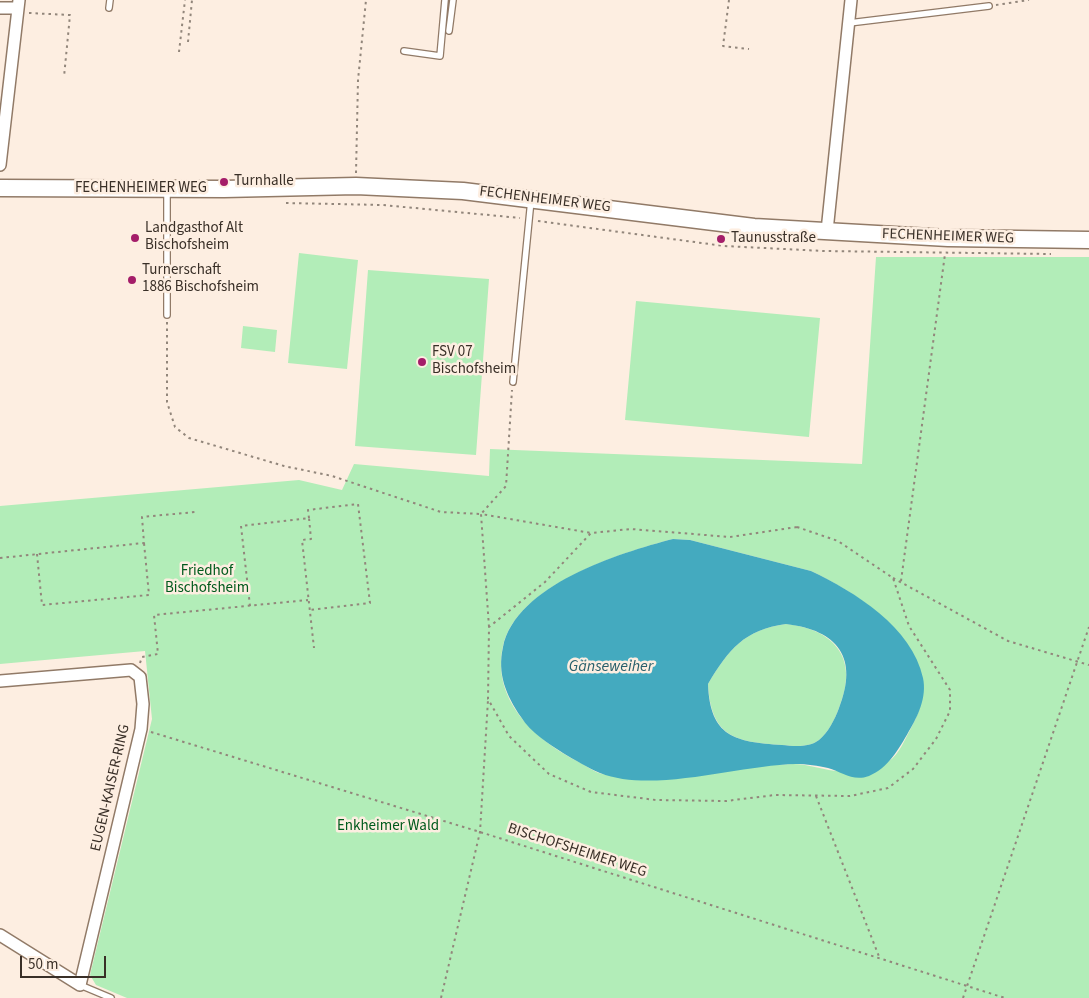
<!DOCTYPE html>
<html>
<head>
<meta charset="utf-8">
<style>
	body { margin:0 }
	#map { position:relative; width:1089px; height:998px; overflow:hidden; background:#fdeee1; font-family:"Source Sans 3",sans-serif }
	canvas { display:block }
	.scale { position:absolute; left:20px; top:956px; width:86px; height:22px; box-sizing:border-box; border:2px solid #392f27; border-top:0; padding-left:6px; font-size:15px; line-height:18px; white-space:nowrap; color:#392f27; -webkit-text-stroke:4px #fdeee1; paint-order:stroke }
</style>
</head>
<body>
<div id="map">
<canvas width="1089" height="998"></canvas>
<div class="scale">50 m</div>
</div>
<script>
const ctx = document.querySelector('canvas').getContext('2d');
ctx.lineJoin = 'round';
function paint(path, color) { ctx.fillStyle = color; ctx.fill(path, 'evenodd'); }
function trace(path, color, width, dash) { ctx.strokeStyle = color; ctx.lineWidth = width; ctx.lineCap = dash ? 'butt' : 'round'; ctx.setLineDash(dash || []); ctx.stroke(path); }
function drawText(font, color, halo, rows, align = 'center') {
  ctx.font = font + ' "Source Sans 3",sans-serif'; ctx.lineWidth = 5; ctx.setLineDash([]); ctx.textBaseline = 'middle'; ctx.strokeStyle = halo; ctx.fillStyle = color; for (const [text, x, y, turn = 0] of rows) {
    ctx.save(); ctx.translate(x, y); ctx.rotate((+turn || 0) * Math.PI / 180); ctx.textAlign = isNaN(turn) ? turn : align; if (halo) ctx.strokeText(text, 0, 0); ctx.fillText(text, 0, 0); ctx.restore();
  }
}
const green = new Path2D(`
	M 299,253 L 358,260 L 347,369 L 288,363 Z
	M 876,257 L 1089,257 L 1089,998 L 127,998 L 96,985 L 90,975 L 152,719 L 145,651 L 0,664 L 0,506 L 299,480 L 342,490 L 354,464 L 489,476 L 490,449 L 862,464 ZM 673,539 L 690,540 L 811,571 C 866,597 953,656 912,726 C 906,737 899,755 889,761 C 882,766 848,771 839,771 C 827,771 808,764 793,764 C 746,766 700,769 653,771 C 638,772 617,777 602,774 C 594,772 585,765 577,761 C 534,739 491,699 503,646 C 517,585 620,553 673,539 Z
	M 368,270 L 489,279 L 476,455 L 355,446 Z
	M 636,301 L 820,318 L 809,437 L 625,420 Z
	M 243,326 L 277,330 L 275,352 L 241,348 Z
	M 786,624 C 833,629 859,657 840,705 C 836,717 829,732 819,740 C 809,748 793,746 782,745 C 735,742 711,737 708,684 C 729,649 744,630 786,624 Z`);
const water = new Path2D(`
	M 673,539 L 690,540 L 811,571 C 855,592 912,627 923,678 C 927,697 918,716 909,731 C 899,749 888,768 869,776 C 853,782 842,772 828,768 C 819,766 806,764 796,764 C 739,765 653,794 600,773 C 588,768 575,760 563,753 C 548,743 531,733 521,717 C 506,695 497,674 503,647 C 516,585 619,553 673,539 ZM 786,624 C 838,630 859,658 839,708 C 835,719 828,733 819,740 C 809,748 793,746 782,745 C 735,742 710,737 708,684 C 729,649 744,630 786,624 Z`);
const path = new Path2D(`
	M 729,0 L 723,46 L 749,49
	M 996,5 L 1029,0
	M 29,13 L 70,15 L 64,77
	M 188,42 L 192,0
	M 179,52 L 185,0
	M 356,173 L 358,80 L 366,0
	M 286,203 L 383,205 L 520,218
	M 538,221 L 724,246 L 824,251 L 1051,254
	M 167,322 L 167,402 L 175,427 L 189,438 L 284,466 L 332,476 L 441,512 L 481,514 L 506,486 L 512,390
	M 309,518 L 308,510 L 358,504 L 370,603 L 310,610
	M 797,527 L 838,541 L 893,578 L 909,626 L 950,690 L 950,711 L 936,739 L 913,769 L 888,788 L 850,796 L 775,795 L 726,801 L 656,800 L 591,792 L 549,774 L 509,736 L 488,699 L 489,627 L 545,582 L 591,533 L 631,529 L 730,537 Z
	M 37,554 L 42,605 L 149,595 L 144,543
	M 0,558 L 144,543 L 142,517 L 195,512
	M 893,578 L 1008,641 L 1089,665
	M 901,581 L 945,254
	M 250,606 L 241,526 L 309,518 L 311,539 L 302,540 L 314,648
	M 489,627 L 481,514 L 591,533
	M 140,663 L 142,657 L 158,654 L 154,615 L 308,600
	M 151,732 L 480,832 L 1005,998
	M 816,796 L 880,959
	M 441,998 L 480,832 L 488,700
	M 963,998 L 1089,627`);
const lane = new Path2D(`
	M 109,8 L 110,0
	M 849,23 L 989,6
	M 449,31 L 453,0
	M 404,51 L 440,56 L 445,0
	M 167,191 L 167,315
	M 513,382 L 531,200
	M 80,985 L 111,998`);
const street = new Path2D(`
	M 0,8 L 18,8
	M 0,165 L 19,0
	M 827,231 L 851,0
	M 0,681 L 131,670 L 140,677 L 143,704 L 141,729 L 80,985 L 0,935`);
const secondary = new Path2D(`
	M 0,188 L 224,189 L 356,186 L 463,191 L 754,227 L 948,238 L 1089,240`);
const markers = [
	[224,182,5,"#a41d69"],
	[135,238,5,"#a41d69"],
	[721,239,5,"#a41d69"],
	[132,280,5,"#a41d69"],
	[422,362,5,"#a41d69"]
];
const poiNames = [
	["Turnhalle",234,182],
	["Landgasthof Alt",145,229],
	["Bischofsheim",145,246],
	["Taunusstraße",731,239],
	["Turnerschaft",142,271],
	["1886 Bischofsheim",142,288],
	["FSV 07",432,353],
	["Bischofsheim",432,370]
];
const streetNames = [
	["FECHENHEIMER WEG",141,189],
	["FECHENHEIMER WEG",545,200,7],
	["FECHENHEIMER WEG",948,237,2],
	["EUGEN-KAISER-RING",111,788,-77],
	["BISCHOFSHEIMER WEG",577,851,18]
];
const parkNames = [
	["Friedhof",207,572],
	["Bischofsheim",207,589],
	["Enkheimer Wald",388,827]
];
const waterNames = [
	["Gänseweiher",611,667]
];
paint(green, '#b2edb8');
paint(water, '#44aabf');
trace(lane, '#917a67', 8);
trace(street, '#917a67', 14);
trace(secondary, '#917a67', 19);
trace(path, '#92867b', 2, [2.5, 4]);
trace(lane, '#fff', 5.5);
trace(street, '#fff', 11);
trace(secondary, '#fff', 16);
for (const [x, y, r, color] of markers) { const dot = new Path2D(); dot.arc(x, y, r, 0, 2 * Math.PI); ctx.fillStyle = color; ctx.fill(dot); trace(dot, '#fdeee1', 2); }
drawText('15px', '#392f27', '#fdeee1', poiNames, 'left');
drawText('15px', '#392f27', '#fdeee1', streetNames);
drawText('15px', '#005a1c', '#fdeee1', parkNames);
drawText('italic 16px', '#285f6b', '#fdeee1', waterNames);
</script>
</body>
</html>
